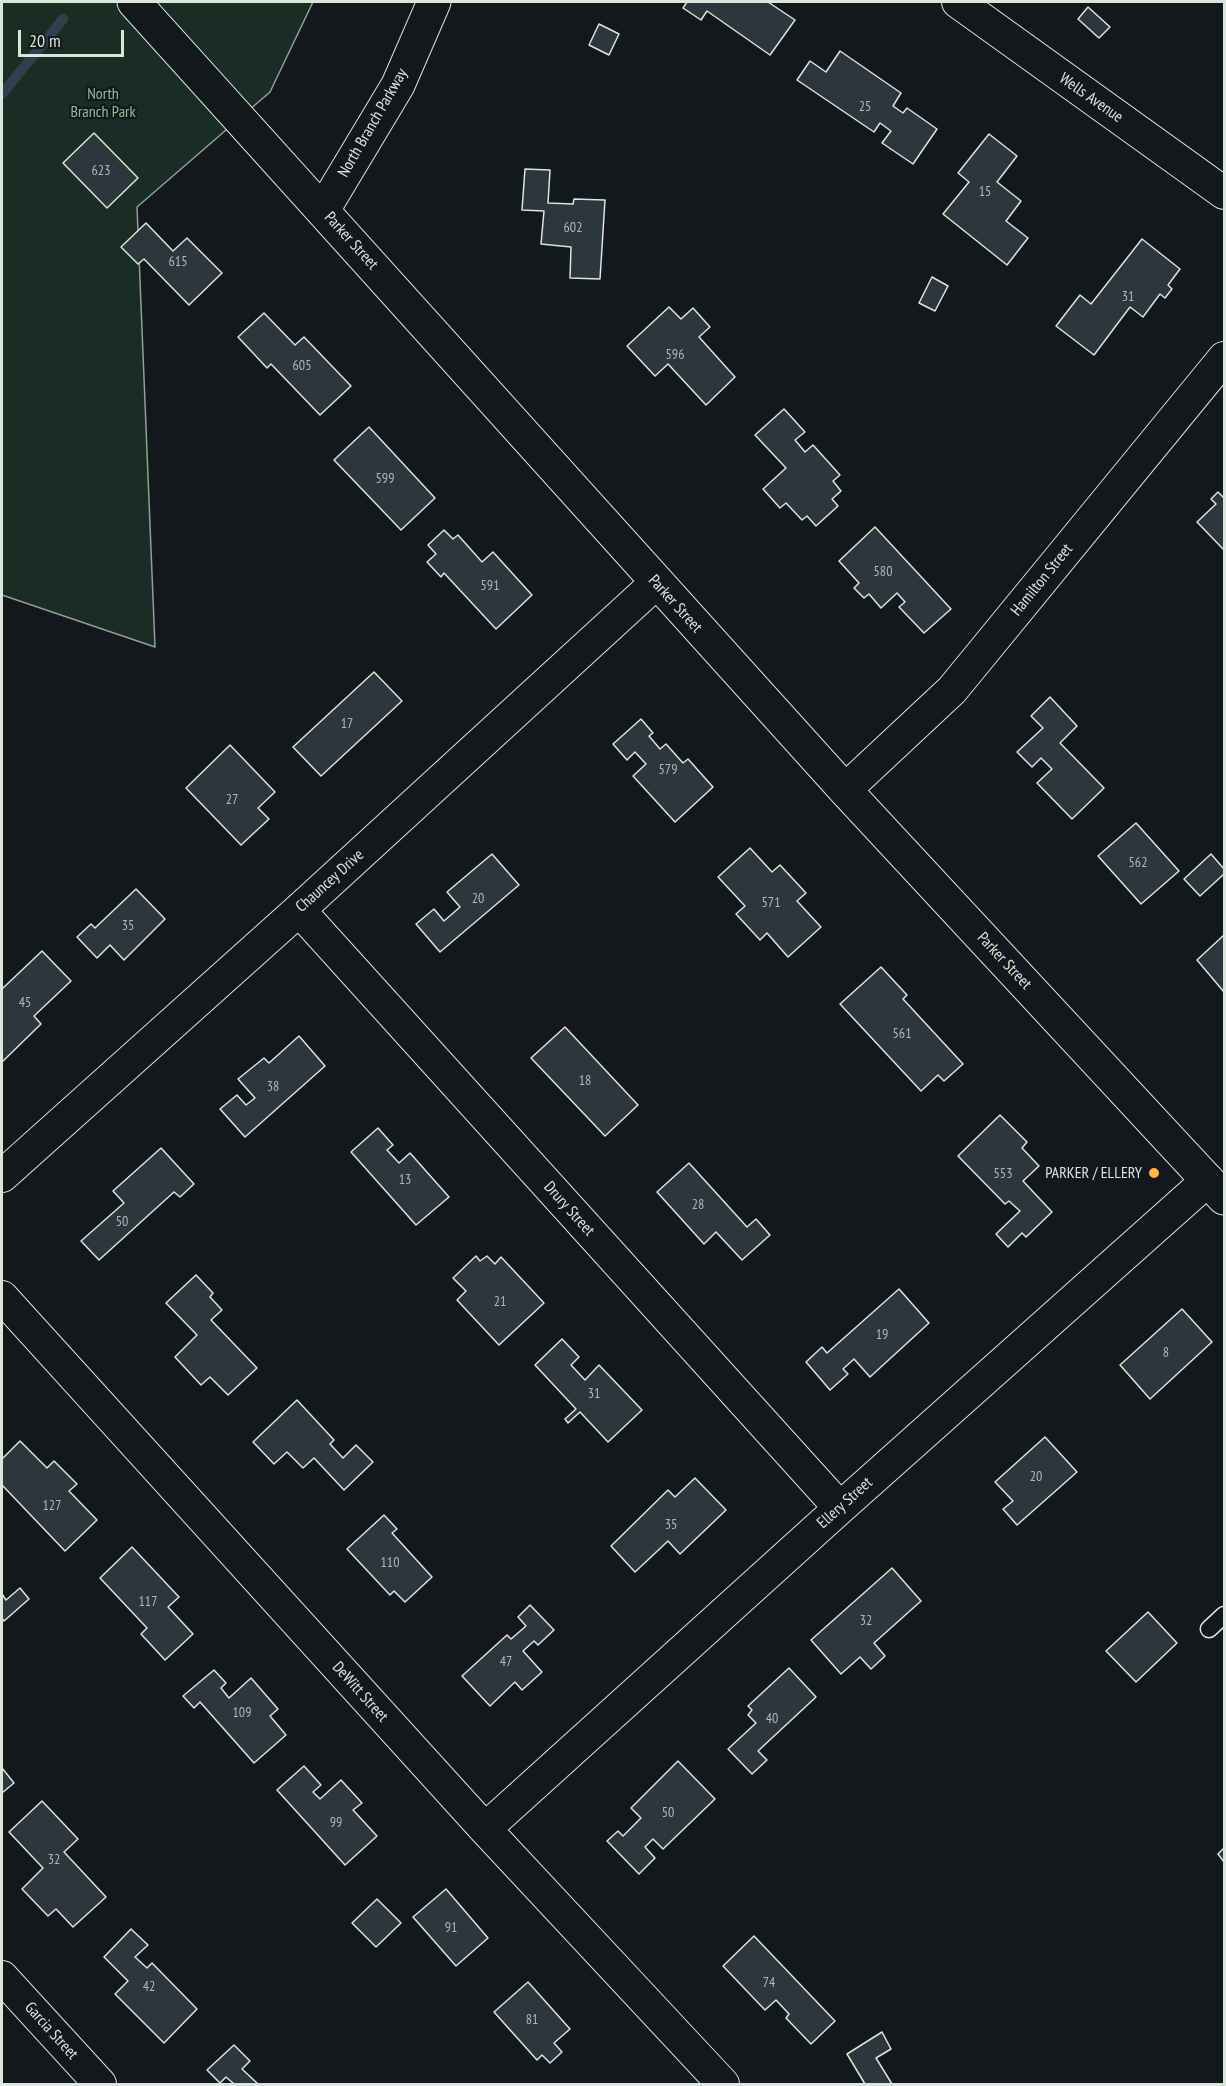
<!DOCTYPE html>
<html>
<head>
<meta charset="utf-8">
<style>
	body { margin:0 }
	#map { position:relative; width:1226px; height:2086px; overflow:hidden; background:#14181c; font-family:"PT Sans Narrow",sans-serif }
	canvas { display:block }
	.frame { position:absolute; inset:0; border:3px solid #d8e6dc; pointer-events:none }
	.scale { position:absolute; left:18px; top:30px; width:106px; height:27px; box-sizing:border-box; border:3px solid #d8e6dc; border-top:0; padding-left:8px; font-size:18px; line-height:21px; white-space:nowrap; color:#d8e6dc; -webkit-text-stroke:4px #14181c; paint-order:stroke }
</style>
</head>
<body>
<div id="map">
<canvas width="1226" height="2086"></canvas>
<div class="frame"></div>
<div class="scale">20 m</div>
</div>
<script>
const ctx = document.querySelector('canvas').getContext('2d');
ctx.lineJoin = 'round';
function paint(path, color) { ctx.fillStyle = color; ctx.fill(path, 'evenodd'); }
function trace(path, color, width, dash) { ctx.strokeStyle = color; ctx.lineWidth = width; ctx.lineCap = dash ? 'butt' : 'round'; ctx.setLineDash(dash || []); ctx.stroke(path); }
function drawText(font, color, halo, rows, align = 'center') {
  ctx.font = font + ' "PT Sans Narrow",sans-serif'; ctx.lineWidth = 4.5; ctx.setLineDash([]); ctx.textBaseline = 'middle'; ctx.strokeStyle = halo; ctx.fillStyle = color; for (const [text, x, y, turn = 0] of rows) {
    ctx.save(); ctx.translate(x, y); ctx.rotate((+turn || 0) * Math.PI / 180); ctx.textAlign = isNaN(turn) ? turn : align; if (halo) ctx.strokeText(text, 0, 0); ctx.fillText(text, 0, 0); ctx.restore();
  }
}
const green = new Path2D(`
	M 2,2 L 313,2 L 270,92 L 137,207 L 155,647 L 2,595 Z`);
const stream = new Path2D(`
	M 2,94 L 63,19`);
const building = new Path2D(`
	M 687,2 L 768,2 L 795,20 L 770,55 L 707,11 L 701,20 L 683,8 Z
	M 1088,7 L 1110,27 L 1099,38 L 1078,19 Z
	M 599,24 L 619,34 L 609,55 L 589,45 Z
	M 840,51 L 901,93 L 893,106 L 903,113 L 907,108 L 937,129 L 913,164 L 882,143 L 891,131 L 880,123 L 874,132 L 797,80 L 810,61 L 826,72 Z
	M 94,133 L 138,178 L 107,208 L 63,163 Z
	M 989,134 L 1017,156 L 997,182 L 1021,201 L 1006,221 L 1028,238 L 1007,265 L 943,214 L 969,182 L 958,173 Z
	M 525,169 L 550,170 L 548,203 L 573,204 L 574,199 L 605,200 L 600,279 L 570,278 L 571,247 L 541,244 L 544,211 L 522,210 Z
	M 146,223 L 173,251 L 187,238 L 222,273 L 189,305 L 144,259 L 138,264 L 121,247 Z
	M 1142,239 L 1180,269 L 1168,285 L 1172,289 L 1165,298 L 1160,294 L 1143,317 L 1130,307 L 1094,355 L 1056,326 L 1080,295 L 1091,304 Z
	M 932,277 L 948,286 L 935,311 L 919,303 Z
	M 669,307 L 681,319 L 693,308 L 710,327 L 699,337 L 735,377 L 706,405 L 668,364 L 655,376 L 627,346 Z
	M 264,313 L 295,345 L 304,337 L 351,386 L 320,415 L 271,364 L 267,368 L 238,337 Z
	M 784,409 L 805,432 L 795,440 L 805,452 L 813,445 L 840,475 L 833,481 L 841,491 L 832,499 L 838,506 L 816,526 L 807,516 L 802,520 L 786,503 L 780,508 L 763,489 L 786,468 L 755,435 Z
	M 369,427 L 435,498 L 401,530 L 334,460 Z
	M 1218,492 L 1224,498 L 1224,550 L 1197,522 L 1216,504 L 1211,499 Z
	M 875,527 L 951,609 L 924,633 L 899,607 L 905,602 L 897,593 L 881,608 L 869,594 L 864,598 L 854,588 L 859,583 L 839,561 Z
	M 444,530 L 453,539 L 458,535 L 482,562 L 493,552 L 532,595 L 496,629 L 444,573 L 441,577 L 427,562 L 436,554 L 428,545 Z
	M 374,672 L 402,701 L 321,776 L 293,747 Z
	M 1050,697 L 1077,726 L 1060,743 L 1104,788 L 1072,819 L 1037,783 L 1052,769 L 1041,758 L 1032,767 L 1017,752 L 1043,728 L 1031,716 Z
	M 641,719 L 653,733 L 649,736 L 660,749 L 666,744 L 683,763 L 688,759 L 713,787 L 675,822 L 633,776 L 646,764 L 635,752 L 627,760 L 613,744 Z
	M 230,745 L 275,792 L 258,808 L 269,819 L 241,845 L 186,788 Z
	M 1136,823 L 1179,871 L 1141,904 L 1098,856 Z
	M 750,848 L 772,872 L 780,865 L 806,893 L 797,901 L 821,927 L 788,957 L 767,933 L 760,940 L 736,914 L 745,906 L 718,877 Z
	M 492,854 L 519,885 L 440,952 L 416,924 L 434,909 L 444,921 L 460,907 L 447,892 Z
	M 1211,854 L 1224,869 L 1224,874 L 1200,896 L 1184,879 Z
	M 136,889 L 165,919 L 124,960 L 110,945 L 97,958 L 77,937 L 91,924 L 95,928 Z
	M 1224,935 L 1224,992 L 1197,960 Z
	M 42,951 L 71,981 L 34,1016 L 41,1024 L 2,1062 L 2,989 Z
	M 881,967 L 907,995 L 903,999 L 963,1064 L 944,1081 L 938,1075 L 921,1091 L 840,1004 Z
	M 565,1027 L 638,1105 L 605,1136 L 531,1058 Z
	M 299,1036 L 325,1066 L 245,1137 L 220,1109 L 237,1095 L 246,1105 L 255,1098 L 238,1079 L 264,1058 L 269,1063 Z
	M 1000,1115 L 1027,1142 L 1022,1148 L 1039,1166 L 1023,1181 L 1052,1212 L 1026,1237 L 1022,1233 L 1008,1247 L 996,1234 L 1020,1211 L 1009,1201 L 1005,1204 L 958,1156 Z
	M 378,1128 L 393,1145 L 387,1150 L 399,1163 L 410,1153 L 449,1197 L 416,1225 L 351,1152 Z
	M 161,1148 L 194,1184 L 180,1197 L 174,1192 L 99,1260 L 81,1241 L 124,1203 L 113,1191 Z
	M 689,1163 L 747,1227 L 756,1219 L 770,1235 L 742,1260 L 716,1232 L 704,1244 L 657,1192 Z
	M 476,1256 L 480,1261 L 487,1256 L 495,1264 L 501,1257 L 544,1303 L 499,1345 L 457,1300 L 466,1291 L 453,1278 Z
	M 196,1275 L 213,1293 L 210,1297 L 222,1310 L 211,1320 L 257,1368 L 228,1395 L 210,1377 L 201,1385 L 175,1357 L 197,1335 L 166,1303 Z
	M 899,1289 L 929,1323 L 870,1377 L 854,1359 L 843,1369 L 848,1374 L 830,1390 L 806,1362 L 822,1347 L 827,1353 Z
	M 1182,1309 L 1212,1342 L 1150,1399 L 1120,1365 Z
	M 562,1339 L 579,1357 L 571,1365 L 585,1380 L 599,1365 L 642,1410 L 608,1442 L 580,1412 L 568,1423 L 565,1419 L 576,1409 L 535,1365 Z
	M 297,1400 L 334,1440 L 330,1444 L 343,1458 L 356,1445 L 373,1462 L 344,1490 L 314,1458 L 303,1468 L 287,1452 L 274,1464 L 253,1442 Z
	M 1045,1437 L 1077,1472 L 1017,1525 L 1003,1509 L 1013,1501 L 995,1482 Z
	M 20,1441 L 47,1468 L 54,1461 L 77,1484 L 69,1491 L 97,1520 L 65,1551 L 2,1485 L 2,1459 Z
	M 695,1478 L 726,1510 L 680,1554 L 668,1541 L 635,1572 L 611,1546 L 668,1490 L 675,1497 Z
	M 384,1515 L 397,1529 L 392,1533 L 432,1577 L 405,1602 L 394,1591 L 390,1595 L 347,1549 Z
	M 132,1547 L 179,1597 L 168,1607 L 193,1634 L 165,1660 L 141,1634 L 147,1628 L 100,1578 Z
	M 892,1568 L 921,1601 L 874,1643 L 885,1656 L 871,1669 L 860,1657 L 841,1674 L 811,1640 Z
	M 20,1588 L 29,1599 L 4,1621 L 2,1618 L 2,1594 L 6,1600 Z
	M 530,1605 L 554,1630 L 538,1645 L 534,1641 L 523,1651 L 542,1672 L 522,1690 L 515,1682 L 490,1706 L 462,1676 L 507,1635 L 511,1639 L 526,1626 L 518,1617 Z
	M 1148,1612 L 1177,1643 L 1136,1682 L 1106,1651 Z
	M 789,1668 L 816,1697 L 758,1751 L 767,1760 L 752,1774 L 728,1749 L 756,1723 L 748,1715 L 752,1710 L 748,1706 Z
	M 214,1670 L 226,1683 L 221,1688 L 229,1698 L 251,1678 L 278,1709 L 270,1716 L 286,1735 L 254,1763 L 200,1702 L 194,1708 L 183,1696 Z
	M 678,1761 L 715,1799 L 663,1849 L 653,1839 L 645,1847 L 655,1858 L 639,1874 L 607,1841 L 618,1831 L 623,1836 L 641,1818 L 631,1808 Z
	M 304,1766 L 321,1785 L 313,1792 L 320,1799 L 341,1780 L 362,1803 L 353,1810 L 377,1836 L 345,1865 L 277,1790 Z
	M 2,1768 L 14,1783 L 2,1793 Z
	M 42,1801 L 78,1839 L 64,1852 L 106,1897 L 73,1927 L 56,1909 L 48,1916 L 22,1889 L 43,1868 L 9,1832 Z
	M 1224,1848 L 1224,1862 L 1218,1854 Z
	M 446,1889 L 488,1938 L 456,1966 L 413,1917 Z
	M 377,1899 L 401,1923 L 376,1947 L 352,1923 Z
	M 131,1929 L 148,1945 L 135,1957 L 147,1968 L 152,1963 L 197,2009 L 164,2043 L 115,1994 L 128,1981 L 104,1957 Z
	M 754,1936 L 835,2021 L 811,2044 L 786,2018 L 789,2014 L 776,2000 L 765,2010 L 723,1966 Z
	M 528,1982 L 570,2029 L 554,2043 L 562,2052 L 550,2063 L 542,2055 L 537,2060 L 494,2012 Z
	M 882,2032 L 891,2049 L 876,2058 L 892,2084 L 865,2084 L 847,2054 Z
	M 234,2045 L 250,2061 L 242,2069 L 258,2084 L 234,2084 L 226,2077 L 220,2083 L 207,2070 Z`);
const lane = new Path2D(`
	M 1209,1629 L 1224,1615`);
const street = new Path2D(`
	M 958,2 L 1224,193
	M 845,790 L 952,690 L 1224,358
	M 299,910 L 840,1508
	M 2,1176 L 299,910 L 656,583
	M 2,1297 L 485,1829 L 723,2084
	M 485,1829 L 840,1508 L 1208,1180
	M 2,1977 L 100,2084`);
const secondary = new Path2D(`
	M 323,210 L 398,85 L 434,2`);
const primary = new Path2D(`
	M 134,2 L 845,790 L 1224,1198`);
const markers = [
	[1154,1173,6,"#ffb74d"]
];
const numberNames = [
	["25",865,107],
	["623",101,171],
	["15",985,192],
	["602",573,228],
	["615",178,262],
	["31",1128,297],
	["596",675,355],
	["605",302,366],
	["599",385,479],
	["580",883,572],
	["591",490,586],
	["17",347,724],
	["579",668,770],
	["27",232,800],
	["562",1138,863],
	["20",478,899],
	["571",771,903],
	["35",128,926],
	["45",25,1003],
	["561",902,1034],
	["18",585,1081],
	["38",273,1087],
	["553",1003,1174],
	["13",405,1180],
	["28",698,1205],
	["50",122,1222],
	["21",500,1302],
	["19",882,1335],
	["8",1166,1353],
	["31",594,1394],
	["20",1036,1477],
	["127",52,1506],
	["35",671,1525],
	["110",390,1563],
	["117",148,1602],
	["32",866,1621],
	["47",506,1662],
	["109",242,1713],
	["40",772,1719],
	["50",668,1813],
	["99",336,1823],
	["32",54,1860],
	["91",451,1928],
	["74",769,1983],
	["42",149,1987],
	["81",532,2020]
];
const parkNames = [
	["North",103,94],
	["Branch Park",103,112]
];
const streetNames = [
	["Wells Avenue",1091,98,35],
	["North Branch Parkway",373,123,-60],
	["Parker Street",351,241,48],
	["Hamilton Street",1042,580,-51],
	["Parker Street",675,604,48],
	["Chauncey Drive",330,881,-42],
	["Parker Street",1004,961,47],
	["Drury Street",569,1209,48],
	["Ellery Street",845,1503,-42],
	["DeWitt Street",360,1692,48],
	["Garcia Street",51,2031,48]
];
const poiNames = [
	["PARKER / ELLERY",1142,1173]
];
paint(green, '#1a2d24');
trace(green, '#939e99', 1.5);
trace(stream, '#2f3f4d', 10);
paint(building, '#2c363c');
trace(building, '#d8e6dc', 1.5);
trace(lane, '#d8e6dc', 19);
trace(street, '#d8e6dc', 34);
trace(secondary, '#d8e6dc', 35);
trace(primary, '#d8e6dc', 35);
trace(lane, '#14181c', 16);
trace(street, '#14181c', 32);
trace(secondary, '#14181c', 33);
trace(primary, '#14181c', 33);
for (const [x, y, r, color] of markers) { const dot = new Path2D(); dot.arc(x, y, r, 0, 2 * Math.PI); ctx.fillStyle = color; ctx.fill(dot); trace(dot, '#14181c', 2); }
drawText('14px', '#adbab4', null, numberNames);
drawText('16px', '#8ac095', '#14181c', parkNames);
drawText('16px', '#d8e6dc', '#14181c', streetNames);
drawText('16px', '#d8e6dc', '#14181c', poiNames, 'right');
</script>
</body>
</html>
